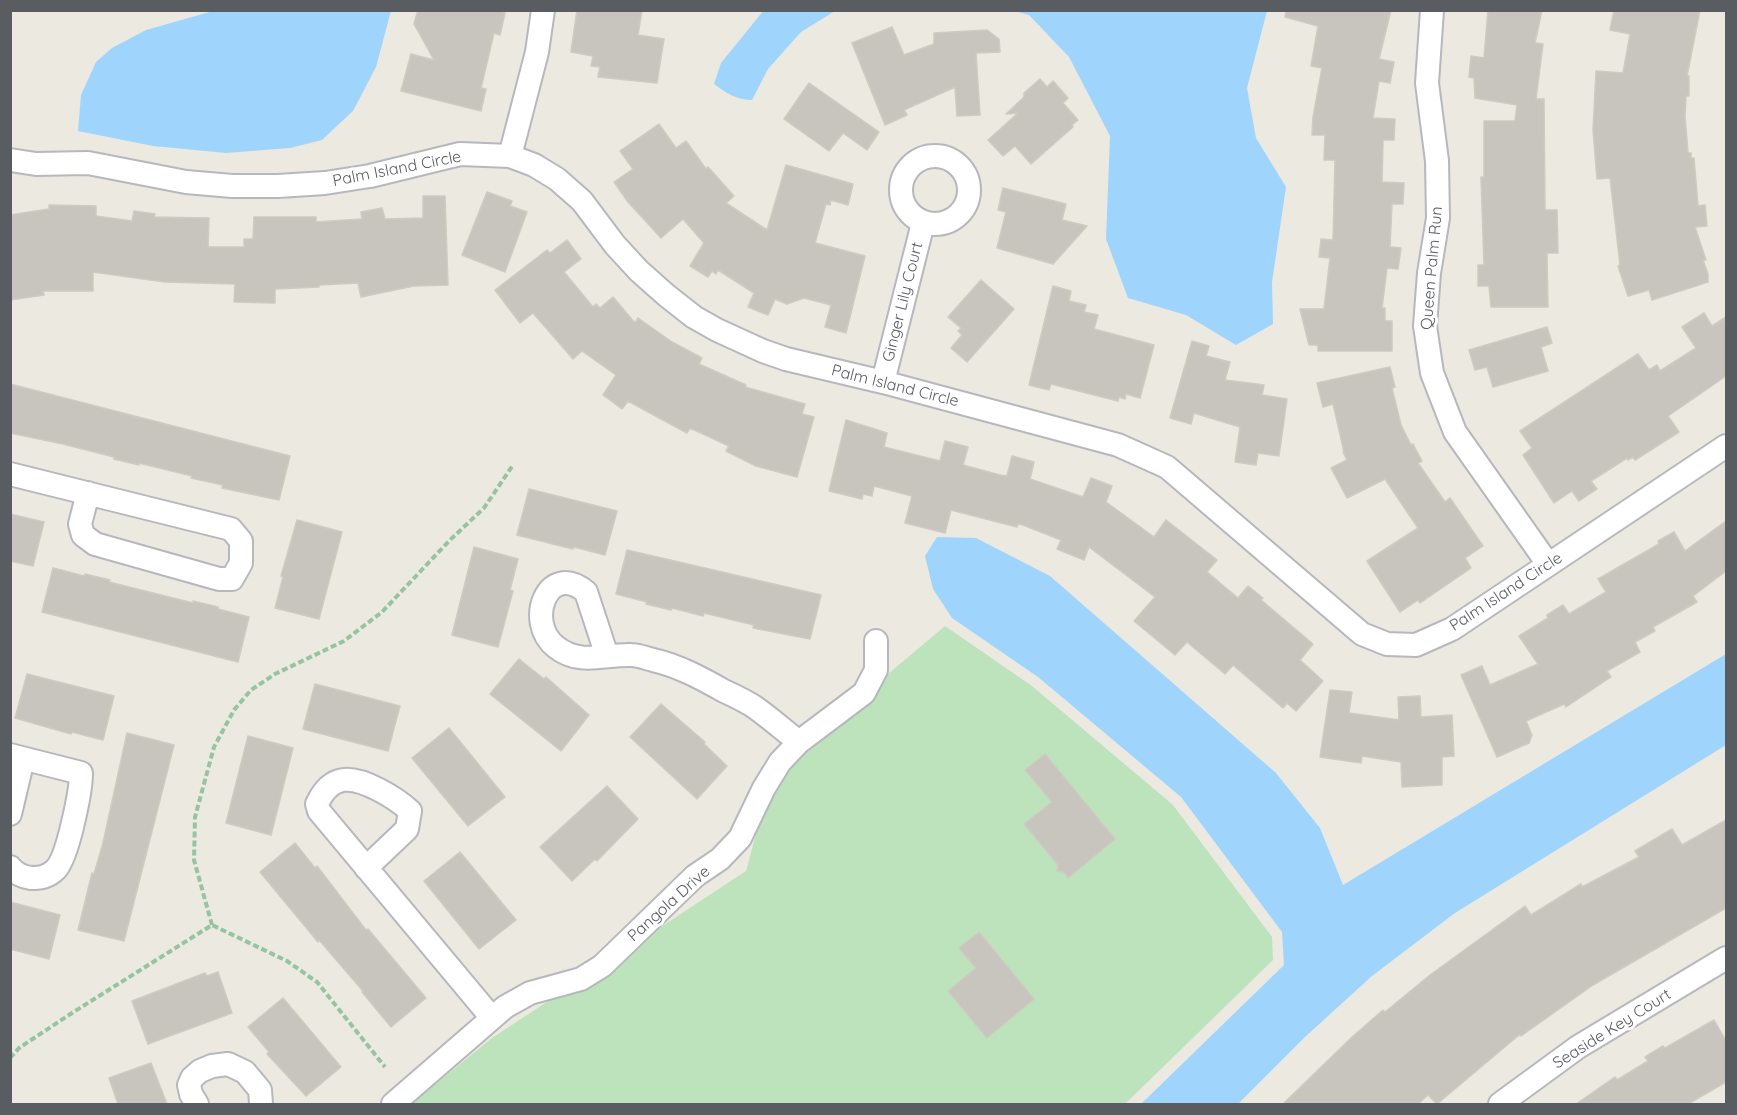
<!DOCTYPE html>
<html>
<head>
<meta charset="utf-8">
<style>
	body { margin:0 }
	#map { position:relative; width:1737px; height:1115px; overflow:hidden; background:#ece9e0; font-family:Quicksand,sans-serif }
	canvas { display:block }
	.frame { position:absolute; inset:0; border:12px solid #595c61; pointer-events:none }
</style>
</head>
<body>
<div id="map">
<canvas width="1737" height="1115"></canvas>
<div class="frame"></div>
</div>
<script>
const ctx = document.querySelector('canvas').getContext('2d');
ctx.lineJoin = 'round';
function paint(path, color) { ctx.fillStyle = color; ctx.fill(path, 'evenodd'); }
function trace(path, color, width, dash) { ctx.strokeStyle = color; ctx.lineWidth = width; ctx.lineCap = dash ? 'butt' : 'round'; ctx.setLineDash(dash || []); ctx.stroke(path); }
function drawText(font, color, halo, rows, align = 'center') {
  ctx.font = font + ' Quicksand,sans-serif'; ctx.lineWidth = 6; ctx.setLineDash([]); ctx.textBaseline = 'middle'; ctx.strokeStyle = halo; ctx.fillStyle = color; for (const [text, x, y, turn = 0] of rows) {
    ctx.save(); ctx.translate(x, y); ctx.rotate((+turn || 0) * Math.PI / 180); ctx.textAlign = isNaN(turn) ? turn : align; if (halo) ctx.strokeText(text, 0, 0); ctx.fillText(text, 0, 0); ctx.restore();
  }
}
const green = new Path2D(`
	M 945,626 L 1032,686 L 1173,805 L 1272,937 L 1273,960 L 1125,1104 L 411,1104 L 492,1038 L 746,871 L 773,771 Z`);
const water = new Path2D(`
	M 764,10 L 835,11 L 801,32 L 768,69 L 752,100 C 737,100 726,93 714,84 L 721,63 Z
	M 213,11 L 391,11 L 376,67 L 353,111 L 322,140 L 290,148 L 226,153 L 153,146 L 78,131 L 81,95 L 96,62 L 112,48 L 146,30 Z
	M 1014,11 L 1267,11 L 1247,88 L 1256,138 L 1286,187 L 1272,282 L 1273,324 L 1236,345 L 1186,315 L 1128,298 L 1106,239 L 1110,136 L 1069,57 L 1029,15 Z
	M 937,537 L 976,538 L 1050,576 L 1276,773 L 1320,828 L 1343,885 L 1726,654 L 1726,745 L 1455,913 L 1372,976 L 1305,1037 L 1238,1104 L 1141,1104 L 1284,965 L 1282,932 L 1181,797 L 1038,677 L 952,618 L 933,589 L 925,556 Z`);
const building = new Path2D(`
	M 418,10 L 496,10 L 505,13 L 500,35 L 494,33 L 481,88 L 486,89 L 481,111 L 401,91 L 411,54 L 434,60 L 414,24 Z
	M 577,10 L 642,10 L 638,35 L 664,39 L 657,83 L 598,77 L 600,67 L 591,66 L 593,56 L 571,52 Z
	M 1286,10 L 1391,10 L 1379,59 L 1394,62 L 1390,83 L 1379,81 L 1373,118 L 1395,119 L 1394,140 L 1383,140 L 1382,182 L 1404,183 L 1403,204 L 1392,204 L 1390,247 L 1401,248 L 1398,269 L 1387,268 L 1382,308 L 1385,308 L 1385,321 L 1392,321 L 1392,351 L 1318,351 L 1318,345 L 1309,345 L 1300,309 L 1324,309 L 1330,258 L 1319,257 L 1321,239 L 1333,240 L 1335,160 L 1324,160 L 1325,135 L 1312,135 L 1313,117 L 1322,68 L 1311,66 L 1318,26 L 1285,17 Z
	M 1488,10 L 1542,10 L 1535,43 L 1543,44 L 1536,99 L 1544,99 L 1545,210 L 1557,210 L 1558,253 L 1547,253 L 1548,307 L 1491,307 L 1489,286 L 1478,286 L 1478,265 L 1484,265 L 1481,177 L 1484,177 L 1484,121 L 1515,121 L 1517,105 L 1475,98 L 1474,78 L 1469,77 L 1471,56 L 1484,58 Z
	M 1614,10 L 1700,10 L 1687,76 L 1689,76 L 1689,96 L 1686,96 L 1685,116 L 1688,153 L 1691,153 L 1691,158 L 1694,158 L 1698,206 L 1705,205 L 1707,226 L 1695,227 L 1706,260 L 1703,260 L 1708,274 L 1708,282 L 1652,300 L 1649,290 L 1628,296 L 1618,266 L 1620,265 L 1610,178 L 1597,179 L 1593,130 L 1596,71 L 1623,73 L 1630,34 L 1610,30 Z
	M 892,27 L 904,55 L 934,44 L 934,33 L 987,30 L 999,39 L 1000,52 L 976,53 L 980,115 L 957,116 L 955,87 L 904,110 L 907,115 L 885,125 L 852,43 Z
	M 1040,79 L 1047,87 L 1053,81 L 1068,98 L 1063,103 L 1078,120 L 1072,125 L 1073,127 L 1031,164 L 1015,146 L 1003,156 L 988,140 L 1018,113 L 1006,114 L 1024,97 L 1024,93 Z
	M 809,83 L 879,132 L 867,150 L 843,133 L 829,151 L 784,119 Z
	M 659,124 L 676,148 L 686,141 L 706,169 L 708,167 L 734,196 L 726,203 L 767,230 L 786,165 L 853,184 L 848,205 L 831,200 L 830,205 L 826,204 L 815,243 L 865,256 L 846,333 L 825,327 L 831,305 L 804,298 L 787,304 L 775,299 L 768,315 L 748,307 L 754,293 L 718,270 L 716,274 L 712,271 L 708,277 L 690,266 L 704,243 L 683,219 L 661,238 L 628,202 L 614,182 L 633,169 L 620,151 Z
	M 1003,188 L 1066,204 L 1062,220 L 1087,226 L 1053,264 L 997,248 L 1006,212 L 998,210 Z
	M 487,192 L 512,201 L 510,206 L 527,212 L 505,272 L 462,255 Z
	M 423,196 L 445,196 L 448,285 L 414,286 L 361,297 L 358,283 L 319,285 L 319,287 L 275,289 L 275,303 L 234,302 L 235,284 L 165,282 L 93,272 L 93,291 L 43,291 L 44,295 L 10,300 L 10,215 L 49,209 L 49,205 L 96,206 L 96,216 L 132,221 L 134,211 L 155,214 L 154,217 L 209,218 L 208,247 L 244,247 L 244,239 L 253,239 L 254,217 L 316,217 L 316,222 L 362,219 L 361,212 L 382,208 L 385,219 L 423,218 Z
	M 567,240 L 581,259 L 564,272 L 593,307 L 596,304 L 600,308 L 613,297 L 635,323 L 638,318 L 672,342 L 702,358 L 699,364 L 746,385 L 745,387 L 805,404 L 802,414 L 814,417 L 797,477 L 756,466 L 726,451 L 729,446 L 690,428 L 687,433 L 628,401 L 622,409 L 603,395 L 616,375 L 582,351 L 573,359 L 533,313 L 520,323 L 495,290 L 547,250 L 550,253 Z
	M 981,280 L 1014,309 L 967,362 L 951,348 L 962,335 L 958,331 L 961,328 L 948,317 Z
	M 1053,286 L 1071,291 L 1069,301 L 1086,305 L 1084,312 L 1098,315 L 1094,329 L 1154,345 L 1140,398 L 1126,394 L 1125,399 L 1119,397 L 1118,401 L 1051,384 L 1049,390 L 1029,385 Z
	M 1704,313 L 1712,326 L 1726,317 L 1726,376 L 1668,416 L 1679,432 L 1635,460 L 1633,457 L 1628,460 L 1627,458 L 1591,481 L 1597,489 L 1579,501 L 1572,491 L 1554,503 L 1523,455 L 1532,448 L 1520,431 L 1638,354 L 1649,370 L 1657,365 L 1660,371 L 1696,348 L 1682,327 Z
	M 1547,327 L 1552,343 L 1541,347 L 1548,371 L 1493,387 L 1487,367 L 1475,370 L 1469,350 Z
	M 1192,341 L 1209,346 L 1206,356 L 1230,362 L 1225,380 L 1264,385 L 1262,395 L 1287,399 L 1279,456 L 1258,453 L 1256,465 L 1235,462 L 1240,427 L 1194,413 L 1191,424 L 1170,418 Z
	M 1390,367 L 1395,387 L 1392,388 L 1401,425 L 1411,445 L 1413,444 L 1422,461 L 1418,463 L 1445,502 L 1450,498 L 1483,546 L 1465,558 L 1471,568 L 1420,603 L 1418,600 L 1400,612 L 1367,561 L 1418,528 L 1385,479 L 1347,498 L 1331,468 L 1347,460 L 1343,452 L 1344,452 L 1333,404 L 1323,407 L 1317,383 Z
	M 10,384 L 290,456 L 279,500 L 222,488 L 223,485 L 191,478 L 192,476 L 139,463 L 139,465 L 114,459 L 114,457 L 63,444 L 10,433 Z
	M 846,420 L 887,433 L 884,447 L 940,461 L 945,441 L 968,447 L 963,465 L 1000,475 L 1007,476 L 1012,456 L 1034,462 L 1030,479 L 1083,497 L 1091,478 L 1112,486 L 1106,502 L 1154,537 L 1166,520 L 1217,560 L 1207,572 L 1238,598 L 1248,586 L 1263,598 L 1261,600 L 1313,644 L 1300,660 L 1323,681 L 1296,711 L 1287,703 L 1283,708 L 1233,665 L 1225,674 L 1187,642 L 1175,655 L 1134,621 L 1155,597 L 1089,547 L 1084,560 L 1057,549 L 1061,540 L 1018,523 L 1017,527 L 951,510 L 945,533 L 905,523 L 912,496 L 874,486 L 872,496 L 863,494 L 862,499 L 829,491 Z
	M 529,489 L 617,511 L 605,555 L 574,547 L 573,549 L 517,535 Z
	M 10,514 L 44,522 L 33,566 L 10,561 Z
	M 297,520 L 342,532 L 319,619 L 275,608 L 283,577 L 281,576 Z
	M 1726,521 L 1726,571 L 1693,596 L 1697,602 L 1653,627 L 1655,631 L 1635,642 L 1640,652 L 1607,671 L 1611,677 L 1566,707 L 1564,704 L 1526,721 L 1532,735 L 1529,743 L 1497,757 L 1461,675 L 1482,666 L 1490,685 L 1538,664 L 1519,636 L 1548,618 L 1547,615 L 1563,605 L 1569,614 L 1606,592 L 1598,579 L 1659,544 L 1658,541 L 1674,532 L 1685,551 Z
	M 474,547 L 518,559 L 510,590 L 513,591 L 498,647 L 452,635 Z
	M 627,550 L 821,595 L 810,639 L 753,628 L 754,625 L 704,613 L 703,616 L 672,608 L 671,610 L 646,604 L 647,602 L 616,594 Z
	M 53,568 L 84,576 L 85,574 L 110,580 L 109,582 L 193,603 L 193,601 L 218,607 L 218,609 L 249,617 L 238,662 L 42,612 Z
	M 519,659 L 544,679 L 546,677 L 589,715 L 561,751 L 490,694 Z
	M 27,674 L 114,696 L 103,740 L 72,732 L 71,734 L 15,718 Z
	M 315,684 L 400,706 L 388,751 L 303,729 Z
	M 1330,690 L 1352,692 L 1349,713 L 1399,720 L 1398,697 L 1420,696 L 1421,717 L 1452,715 L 1454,756 L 1442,757 L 1442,785 L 1402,787 L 1401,762 L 1362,756 L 1361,763 L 1320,757 Z
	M 661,704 L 705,742 L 704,744 L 727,766 L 697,799 L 630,737 Z
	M 449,728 L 505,797 L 468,826 L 412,758 Z
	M 127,733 L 174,745 L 124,941 L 78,930 L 92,873 L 94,874 L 103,843 Z
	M 248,736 L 293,748 L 271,835 L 226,823 Z
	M 1045,754 L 1115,839 L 1068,878 L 1064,872 L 1057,871 L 1058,865 L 1024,824 L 1052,802 L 1025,770 Z
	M 607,786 L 638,819 L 597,861 L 595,859 L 572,881 L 540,847 Z
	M 1726,820 L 1726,908 L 1593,985 L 1521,1036 L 1519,1035 L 1437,1104 L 1428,1095 L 1418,1104 L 1283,1104 L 1351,1038 L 1383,1010 L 1385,1012 L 1430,975 L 1525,906 L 1531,915 L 1581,884 L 1582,887 L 1639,857 L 1635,851 L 1672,829 L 1682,845 Z
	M 295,843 L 315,868 L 317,866 L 366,930 L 368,929 L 426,998 L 391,1027 L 362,992 L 363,991 L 319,940 L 318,942 L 260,872 Z
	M 460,852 L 516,920 L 479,949 L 424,881 Z
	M 10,902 L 60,915 L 49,959 L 10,949 Z
	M 979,932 L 1034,999 L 987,1038 L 948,991 L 976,968 L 959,948 Z
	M 218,972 L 232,1013 L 148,1044 L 132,1001 L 205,973 L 207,976 Z
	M 283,998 L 341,1067 L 306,1096 L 267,1054 L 269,1052 L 248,1027 Z
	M 1714,1020 L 1726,1041 L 1726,1082 L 1688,1104 L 1576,1104 L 1615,1077 L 1617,1080 L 1648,1061 L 1645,1057 L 1663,1046 L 1665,1048 Z
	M 151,1063 L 167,1104 L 118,1104 L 109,1078 Z`);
const path = new Path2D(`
	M 212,925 L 194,860 L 195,817 L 214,747 L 234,710 L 251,690 L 275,674 L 344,641 L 382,612 L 450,540 L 484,508 L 513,465
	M 10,1058 L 19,1048 L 72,1013 L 212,925 L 287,961 L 317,982 L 385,1067`);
const minor = new Path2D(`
	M 1432,10 L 1427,83 L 1437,161 L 1438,218 L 1429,273 L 1425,326 L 1432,373 L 1455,432 L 1548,564
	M901 190a34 34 0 1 1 68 0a34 34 0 1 1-68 0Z
	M 510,156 L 537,52 L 543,10
	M 10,160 L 36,164 L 88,163 L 186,182 L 232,186 L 278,186 L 325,183 L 370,176 L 460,154 L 510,156 L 534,165 L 557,179 L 582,201 L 615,245 L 639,271 L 666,295 L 694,317 L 717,330 L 763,351 L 786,359 L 883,382 L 1118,445 L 1167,467 L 1362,634 L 1387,644 L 1416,645 L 1452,629 L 1726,446
	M 883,382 L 923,223
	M 10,474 L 231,529 L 241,541 L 241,563 L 232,579 L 219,579 L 95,544 L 83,535 L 80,524 L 88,493
	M 607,656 L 586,592 C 548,560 524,622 556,647 C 580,666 604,654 631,655 C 638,655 646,658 653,660 C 679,666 701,678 724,691 C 735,696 746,701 756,708 C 771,719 785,731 799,742
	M 10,755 L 81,773 C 81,791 68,856 56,869 C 48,877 41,878 31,878 C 23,877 15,873 10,867
	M 10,814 L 23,759
	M 366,868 L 407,829 L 410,811 C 396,798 362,777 343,780 C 330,782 322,793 317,804 L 319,811 L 492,1018
	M 197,1104 L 191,1094 L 189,1085 L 192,1078 L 200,1071 L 212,1066 L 228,1064 L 245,1072 L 260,1090 L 261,1104
	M 393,1104 L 505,1007 L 530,993 L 581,979 L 602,966 L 695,876 L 720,859 L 740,838 L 764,788 L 780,762 L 799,742 L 864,693 L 876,670 L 876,641
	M 1500,1104 L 1578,1047 L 1726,958`);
const streetNames = [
	["Palm Island Circle",397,169,-11],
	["Queen Palm Run",1432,268,-85],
	["Ginger Lily Court",903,302,-76],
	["Palm Island Circle",895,386,14],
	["Palm Island Circle",1506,592,-33],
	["Pangola Drive",669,904,-42],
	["Seaside Key Court",1612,1029,-32]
];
paint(green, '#bde3bc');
paint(water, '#9fd5fd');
paint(building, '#c8c5bf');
trace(building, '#d0cabf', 1.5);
trace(minor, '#b6b8bd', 26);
trace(path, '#96c4a2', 4, [6, 3]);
trace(minor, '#fff', 22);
drawText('16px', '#595c61', '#fff', streetNames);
</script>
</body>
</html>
